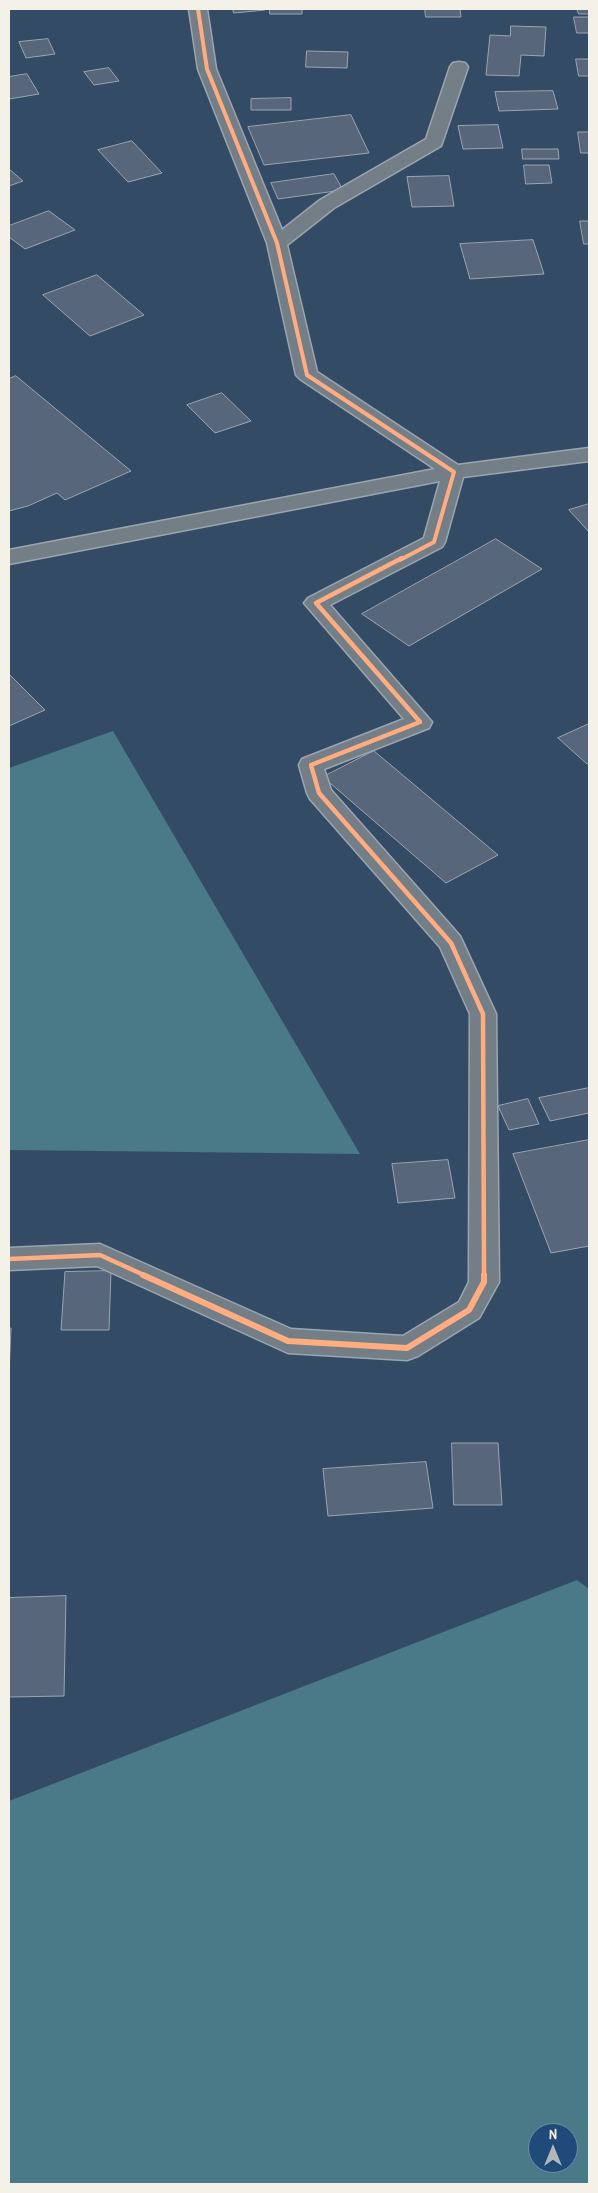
<!DOCTYPE html>
<html>
<head>
<meta charset="utf-8">
<style>
	body { margin:0 }
	#map { position:relative; width:598px; height:2193px; overflow:hidden; background:#344b65; font-family:"Patrick Hand",sans-serif }
	canvas { display:block }
	.frame { position:absolute; inset:0; border:10px solid #f4f1e8; pointer-events:none }
	.north { position:absolute; left:528px; top:2123px; width:50px; height:50px; box-sizing:border-box; background:#1f4a7a; border:1px solid #748da6; border-radius:50%; rotate:0deg; font-size:14px; font-weight:700; line-height:20px; text-align:center; color:#f4f1e8 }
	.north::after { content:''; display:block; margin:auto; width:18px; height:22px; background:#b1b7ba; clip-path:polygon(50% 0,100% 100%,50% 72%,0 100%) }
</style>
</head>
<body>
<div id="map">
<canvas width="598" height="2193"></canvas>
<div class="frame"></div>
<div class="north">N</div>
</div>
<script>
const ctx = document.querySelector('canvas').getContext('2d');
ctx.lineJoin = 'round';
function paint(path, color) { ctx.fillStyle = color; ctx.fill(path, 'evenodd'); }
function trace(path, color, width, dash) { ctx.strokeStyle = color; ctx.lineWidth = width; ctx.lineCap = dash ? 'butt' : 'round'; ctx.setLineDash(dash || []); ctx.stroke(path); }
const green = new Path2D(`
	M 113,731 L 360,1154 L 9,1150 L 9,768 Z
	M 577,1580 L 589,1589 L 589,2184 L 9,2184 L 9,1801 ZM 538,2133 L 568,2133 L 568,2163 L 538,2163 Z`);
const building = new Path2D(`
	M 233,9 L 264,9 L 265,10 L 234,13 Z
	M 270,9 L 302,9 L 302,14 L 270,14 Z
	M 425,9 L 460,9 L 461,17 L 426,17 Z
	M 577,9 L 589,9 L 589,14 L 579,14 Z
	M 574,17 L 589,17 L 589,33 L 577,33 Z
	M 511,26 L 546,27 L 544,56 L 521,55 L 519,76 L 486,75 L 490,35 L 510,36 Z
	M 48,39 L 55,54 L 26,58 L 19,42 Z
	M 307,51 L 348,52 L 347,68 L 306,67 Z
	M 576,59 L 589,59 L 589,76 L 579,76 Z
	M 109,68 L 119,81 L 94,85 L 84,72 Z
	M 27,74 L 39,94 L 9,99 L 9,77 Z
	M 553,91 L 558,109 L 499,111 L 495,92 Z
	M 291,98 L 291,110 L 251,110 L 251,99 Z
	M 351,115 L 369,153 L 264,165 L 248,127 Z
	M 498,125 L 503,148 L 463,149 L 458,126 Z
	M 578,132 L 589,132 L 589,153 L 581,153 Z
	M 132,141 L 162,173 L 128,182 L 98,150 Z
	M 522,149 L 558,149 L 559,159 L 523,159 Z
	M 524,165 L 549,165 L 552,183 L 526,184 Z
	M 9,169 L 23,181 L 9,186 Z
	M 334,174 L 343,190 L 278,199 L 271,183 Z
	M 449,176 L 454,206 L 412,207 L 407,177 Z
	M 49,211 L 75,230 L 25,249 L 9,237 L 9,226 Z
	M 580,221 L 589,221 L 589,244 L 584,244 Z
	M 533,240 L 544,274 L 470,279 L 460,244 Z
	M 97,275 L 144,315 L 90,336 L 43,295 Z
	M 16,376 L 131,471 L 65,500 L 57,493 L 28,506 L 9,511 L 9,379 Z
	M 222,393 L 251,421 L 215,433 L 187,405 Z
	M 589,504 L 589,532 L 569,510 Z
	M 496,539 L 542,569 L 409,646 L 362,614 Z
	M 9,674 L 45,710 L 9,726 Z
	M 589,724 L 589,763 L 587,764 L 558,738 Z
	M 374,751 L 498,855 L 446,883 L 323,777 Z
	M 589,1088 L 589,1113 L 550,1121 L 539,1098 Z
	M 528,1099 L 539,1124 L 509,1130 L 498,1106 Z
	M 589,1140 L 589,1246 L 551,1253 L 513,1154 Z
	M 448,1160 L 455,1198 L 398,1203 L 392,1164 Z
	M 111,1271 L 109,1330 L 61,1330 L 65,1272 Z
	M 9,1328 L 11,1328 L 9,1375 Z
	M 452,1443 L 498,1443 L 502,1505 L 454,1505 Z
	M 426,1462 L 433,1508 L 328,1516 L 323,1469 Z
	M 66,1596 L 64,1696 L 9,1697 L 9,1598 Z`);
const minor = new Path2D(`
	M 189,9 L 207,9 L 216,69 L 282,230 L 320,200 L 426,139 L 450,67 L 453,63 L 459,62 L 465,63 L 468,67 L 441,146 L 334,208 L 287,245 L 317,372 L 458,465 L 589,448 L 589,461 L 463,477 L 445,542 L 442,547 L 330,605 L 432,722 L 429,728 L 324,769 L 331,790 L 460,936 L 496,1014 L 499,1282 L 479,1318 L 418,1356 L 407,1360 L 288,1353 L 97,1266 L 9,1270 L 9,1248 L 100,1244 L 291,1329 L 403,1336 L 459,1302 L 469,1282 L 470,1014 L 440,947 L 310,799 L 307,793 L 299,765 L 302,759 L 404,719 L 304,603 L 308,598 L 424,538 L 440,481 L 9,564 L 9,550 L 435,469 L 300,379 L 296,375 L 267,243 L 198,69 Z`);
const cyclewayFar2 = new Path2D(`
	M 198,9 L 207,69 L 277,243 L 307,375 L 454,472 L 434,542 L 400,560`);
const cyclewayFar1 = new Path2D(`
	M 402,558 L 316,603 L 420,722 L 311,765 L 319,793 L 451,943 L 483,1014 L 484,1276
	M 9,1259 L 100,1255 L 146,1276`);
const cycleway = new Path2D(`
	M 143,1275 L 288,1341 L 407,1348 L 469,1310 L 484,1282 L 484,1275`);
paint(green, '#4a7987');
paint(building, '#58667b');
trace(building, '#9ba5af', 1);
trace(minor, '#9ba5af', 3);
paint(minor, '#737e87');
trace(cyclewayFar2, '#ffac80', 4);
trace(cyclewayFar1, '#ffac80', 4.5);
trace(cycleway, '#ffac80', 6);
</script>
</body>
</html>
